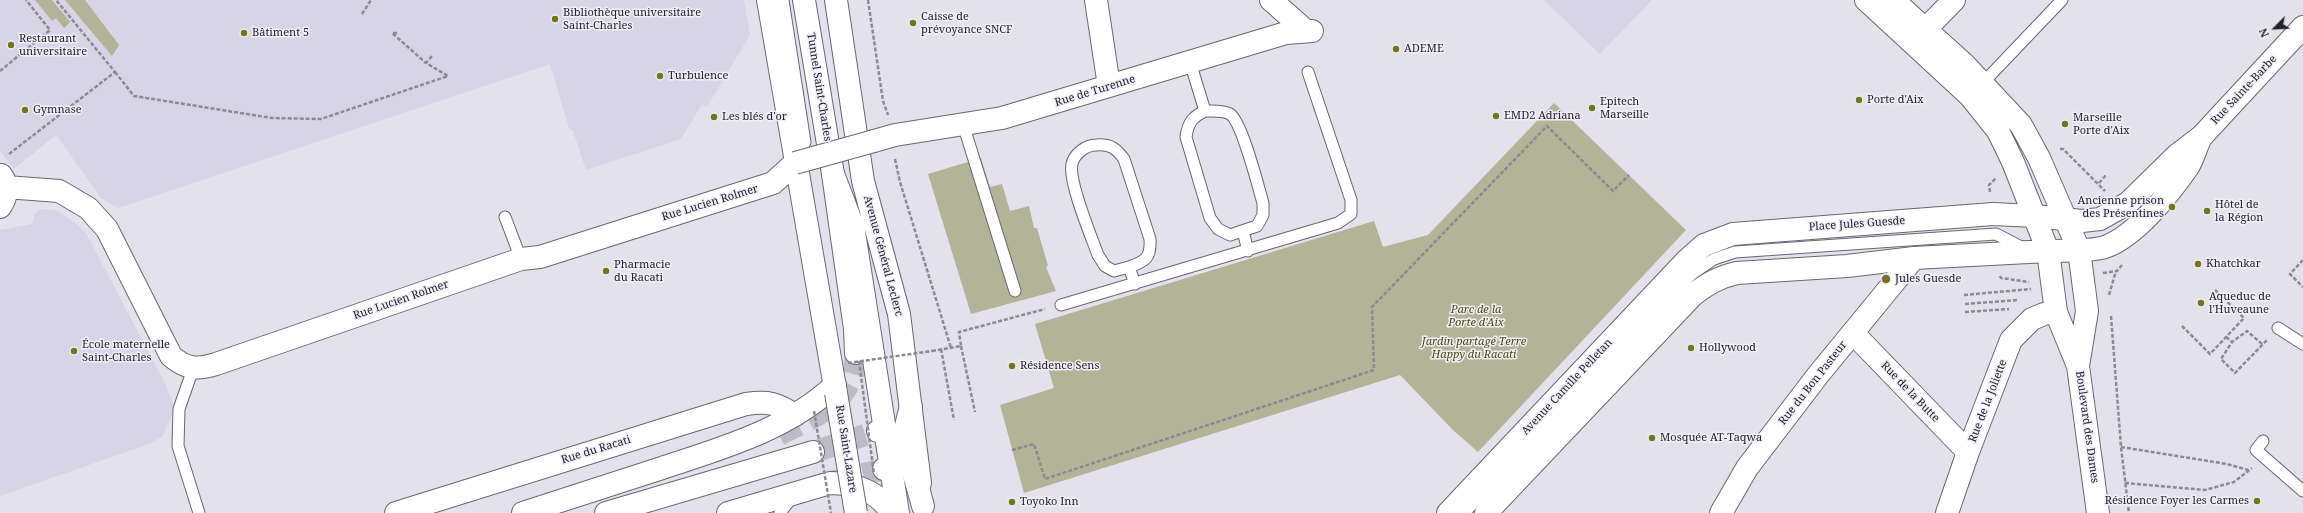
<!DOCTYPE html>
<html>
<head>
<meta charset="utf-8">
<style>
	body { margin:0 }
	#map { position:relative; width:2303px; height:513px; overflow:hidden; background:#e3e1ec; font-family:"Noto Serif",serif }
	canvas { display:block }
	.north { position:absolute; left:2255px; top:8px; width:40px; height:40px; -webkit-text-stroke:3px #f0eef9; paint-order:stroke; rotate:246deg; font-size:11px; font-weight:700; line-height:16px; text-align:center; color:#232227 }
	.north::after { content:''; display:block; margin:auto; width:14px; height:18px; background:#232227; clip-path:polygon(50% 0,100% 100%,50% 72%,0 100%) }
</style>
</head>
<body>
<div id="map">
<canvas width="2303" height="513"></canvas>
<div class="north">N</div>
</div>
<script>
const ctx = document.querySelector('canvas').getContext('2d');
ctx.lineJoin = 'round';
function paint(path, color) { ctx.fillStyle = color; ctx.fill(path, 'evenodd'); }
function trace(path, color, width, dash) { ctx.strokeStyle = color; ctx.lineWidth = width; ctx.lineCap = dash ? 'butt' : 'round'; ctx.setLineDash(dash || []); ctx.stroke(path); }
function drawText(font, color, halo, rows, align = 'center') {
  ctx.font = font + ' "Noto Serif",serif'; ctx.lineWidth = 3; ctx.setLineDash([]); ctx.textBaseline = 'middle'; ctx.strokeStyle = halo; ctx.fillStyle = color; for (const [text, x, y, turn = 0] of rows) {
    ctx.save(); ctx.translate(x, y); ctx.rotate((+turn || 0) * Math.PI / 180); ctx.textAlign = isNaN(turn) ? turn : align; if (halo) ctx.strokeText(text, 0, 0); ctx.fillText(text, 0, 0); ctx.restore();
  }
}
const built = new Path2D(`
	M 0,0 L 744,0 L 750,35 L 707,107 L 702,104 L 681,139 L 586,170 L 573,131 L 569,128 L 550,64 L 118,208 L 101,198 L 56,135 L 14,169 L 0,151 Z
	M 1544,0 L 1652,0 L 1600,54 Z
	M 41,209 L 58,211 L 78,225 L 87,235 L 166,385 L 174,410 L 163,436 L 149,444 L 0,496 L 0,230 L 32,224 L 35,213 Z`);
const green = new Path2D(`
	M 35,0 L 52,0 L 70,22 L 64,28 L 56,18 L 52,21 Z
	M 65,0 L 85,0 L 119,45 L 112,56 Z
	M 1554,103 L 1686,230 L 1478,452 L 1453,430 L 1400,375 L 1024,493 L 1000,405 L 1054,388 L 1035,324 L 1374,221 L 1383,247 L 1428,235 Z
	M 981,158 L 990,187 L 1002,184 L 1010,211 L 1029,206 L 1034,228 L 1037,228 L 1048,266 L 1046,267 L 1056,291 L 971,314 L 928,174 Z`);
const highwayTunnel = new Path2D(`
	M 779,435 C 805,421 838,410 851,380 C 855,373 855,362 856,353
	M 813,452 L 878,431
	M 831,482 L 884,469`);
const path = new Path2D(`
	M 868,0 L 883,101 L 888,115
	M 362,14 L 371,0
	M 397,33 L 392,33 L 426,63
	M 0,71 L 50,30 L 26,0
	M 115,72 L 134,96 L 272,118 L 321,119 L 448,76 L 426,63 L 432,56
	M 2060,149 L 2063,149 L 2105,191
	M 9,154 L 115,72 L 56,0
	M 895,159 L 900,182 L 951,348
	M 2099,183 L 2106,175
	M 1990,192 L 1989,185 L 1996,178
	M 2303,260 L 2290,274 L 2303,287
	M 2103,273 L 2117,271 L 2122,265
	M 2000,276 L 2001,278 L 2029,282
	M 1964,295 L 2031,289
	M 2109,295 L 2116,271
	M 1965,304 L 2018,300
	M 1965,312 L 2009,309
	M 2111,316 L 2121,447 L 2129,513
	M 2182,326 L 2210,354 L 2244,318 L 2215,290
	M 2226,337 L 2232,342
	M 2262,344 L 2247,331 L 2232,342 L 2221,359 L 2235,373 L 2267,340
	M 961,346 L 975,412
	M 941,349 L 954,420
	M 932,351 L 961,346 L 959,332 L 1045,309
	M 2121,447 L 2227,464 L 2248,470
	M 1012,450 L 1034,444 L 1045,479 L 1374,370 L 1372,307 L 1547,126 L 1613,191 L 1629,175
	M 2125,483 L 2205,490 L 2234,482 L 2252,468`);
const lane = new Path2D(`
	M 783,0 L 805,142 L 798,157
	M 1190,62 L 1205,111 C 1192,117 1188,123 1186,137 L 1210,218 L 1218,229 L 1230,235 L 1257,226 L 1263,215 L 1263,203 C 1258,186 1242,122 1230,114 C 1223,110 1213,111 1205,111
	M 1980,86 L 2062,0
	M 963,124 L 1015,291
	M 505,217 L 521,259
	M 1243,231 L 1248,251
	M 1129,267 L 1114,271 L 1105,266 L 1098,255 C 1091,236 1068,181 1072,164 C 1074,154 1086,145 1096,145 C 1110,144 1116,148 1124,159 L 1150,239 C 1151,258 1146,261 1129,267 L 1135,284
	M 1061,305 L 1338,223 L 1351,214 L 1351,200 L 1308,72
	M 2278,328 L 2303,344
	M 193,369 L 179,409 L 178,446 L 199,513
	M 2263,441 L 2256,450 L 2303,491
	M 780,513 L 793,496
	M 1464,513 L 1692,274 L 1714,259 L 1735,252 L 1996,234 L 2025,249`);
const street = new Path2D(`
	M 1096,0 L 1109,86
	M 1271,0 L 1306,31
	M 1913,42 L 1954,0
	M 874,141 L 895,135 L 1002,118 L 1286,33 L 1312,31
	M 6,187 L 59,191 L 88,208 L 107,229 L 171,356 C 186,369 197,370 216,364 L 521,259 L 540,257 L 773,183 L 795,163
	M 0,207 C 7,197 9,185 1,175
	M 2035,216 L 2082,221 L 2100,219 L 2128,203 L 2177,155 L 2202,136 L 2303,27
	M 2048,251 C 2066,250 2088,252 2105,247 C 2136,236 2170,193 2188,167 C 2193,159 2196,148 2200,139
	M 1853,333 L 1968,452
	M 396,513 L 746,404 C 769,401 776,403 795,415
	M 1721,513 L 1747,468 L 1818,375 L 1914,258
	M 1947,513 L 1968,452 L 2011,340 L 2032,319 L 2044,314 L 2056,312`);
const secondary = new Path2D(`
	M 768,0 L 836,393
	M 804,0 L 833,174 L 853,226 L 898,513
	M 836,0 L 863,181 L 899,314 L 920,483
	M 1866,0 L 1970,96 L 1998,131 L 2013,162 L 2048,251 L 2056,312 L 2078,366 L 2098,513
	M 1893,0 L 1965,65 L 2021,125 L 2039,158 L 2079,250 L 2087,311 L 2078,366
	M 1448,513 L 1686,261 L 1704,245 L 1733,234 L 1993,214 L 2035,216
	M 1486,513 L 1693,295 C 1707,284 1719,277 1737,273 L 1847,266 L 1914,258 L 2048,251`);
const highway = new Path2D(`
	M 833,174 L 855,329 L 856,353
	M 878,431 C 907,435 916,482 923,506
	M 884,469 C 902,454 905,427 911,407
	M 523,513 C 569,498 616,483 662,468 C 722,448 787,430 835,385
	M 606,513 L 813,452
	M 728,513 L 830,483 C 853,483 880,492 891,513`);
const pathBridge = new Path2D(`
	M 859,361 L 874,474
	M 848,363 L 932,351
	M 814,411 L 831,513`);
const streetBridge = new Path2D(`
	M 795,163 L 874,141`);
const secondaryBridge = new Path2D(`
	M 836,393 L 856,513`);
const markers = [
	[555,19,4,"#767419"],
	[913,23,4,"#767419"],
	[244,33,4,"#767419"],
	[11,45,4,"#767419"],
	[1396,49,4,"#767419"],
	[660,76,4,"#767419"],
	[1859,100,4,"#767419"],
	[1592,108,4,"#767419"],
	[25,110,4,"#767419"],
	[1496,116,4,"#767419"],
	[714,117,4,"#767419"],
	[2065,124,4,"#767419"],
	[2172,207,4,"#767419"],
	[2207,211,4,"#767419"],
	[2198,264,4,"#767419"],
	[606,271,4,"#767419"],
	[1886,279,5,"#767419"],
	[2201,303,4,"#767419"],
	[1691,348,4,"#767419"],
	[74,351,4,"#767419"],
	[1012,366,4,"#767419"],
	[1652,438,4,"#767419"],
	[2257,501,4,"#767419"],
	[1012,502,4,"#767419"]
];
const poiNames = [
	["Bibliothèque universitaire",563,13],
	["Saint-Charles",563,26],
	["Caisse de",921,17],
	["prévoyance SNCF",921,30],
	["Bâtiment 5",252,33],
	["Restaurant",19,39],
	["universitaire",19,52],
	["ADEME",1404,49],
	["Turbulence",668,76],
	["Porte d'Aix",1867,100],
	["Epitech",1600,102],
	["Marseille",1600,115],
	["Gymnase",33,110],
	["EMD2 Adriana",1504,116],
	["Les blés d'or",722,117],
	["Marseille",2073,118],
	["Porte d'Aix",2073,131],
	["Ancienne prison",2164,201,"right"],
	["des Présentines",2164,214,"right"],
	["Hôtel de",2215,205],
	["la Région",2215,218],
	["Khatchkar",2206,264],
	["Pharmacie",614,265],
	["du Racati",614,278],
	["Jules Guesde",1895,279],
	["Aqueduc de",2209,297],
	["l'Huveaune",2209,310],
	["École maternelle",82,345],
	["Saint-Charles",82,358],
	["Hollywood",1699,348],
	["Résidence Sens",1020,366],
	["Mosquée AT-Taqwa",1660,438],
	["Résidence Foyer les Carmes",2249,501,"right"],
	["Toyoko Inn",1020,502]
];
const streetNames = [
	["Tunnel Saint-Charles",819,87,81],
	["Rue Sainte-Barbe",2244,90,-47],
	["Rue de Turenne",1095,91,-17],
	["Rue Lucien Rolmer",710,203,-17],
	["Place Jules Guesde",1857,224,-4],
	["Avenue Général Leclerc",883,256,75],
	["Rue Lucien Rolmer",401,300,-19],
	["Rue du Bon Pasteur",1813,383,-52],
	["Avenue Camille Pelletan",1567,387,-47],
	["Rue de la Butte",1910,392,46],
	["Rue de la Joliette",1988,401,-69],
	["Boulevard des Dames",2087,427,82],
	["Rue Saint-Lazare",846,449,81],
	["Rue du Racati",596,450,-17]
];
const parkNames = [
	["Parc de la",1476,310],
	["Porte d'Aix",1476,323],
	["Jardin partagé Terre",1474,342],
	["Happy du Racati",1474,355]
];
paint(built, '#d7d4e6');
paint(green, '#b2b397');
trace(highwayTunnel, '#bdbbc5', 22, [22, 11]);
trace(lane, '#696771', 13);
trace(street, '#696771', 24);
trace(secondary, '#696771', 24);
trace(highway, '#696771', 24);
trace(path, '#8b8a92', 2.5, [4, 2]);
trace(lane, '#fff', 11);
trace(street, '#fff', 22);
trace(secondary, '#fff', 22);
trace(highway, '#fff', 22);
trace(streetBridge, '#696771', 24, []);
trace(secondaryBridge, '#696771', 24, []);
trace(pathBridge, '#8b8a92', 2.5, [4, 2]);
trace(streetBridge, '#fff', 22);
trace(secondaryBridge, '#fff', 22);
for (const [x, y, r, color] of markers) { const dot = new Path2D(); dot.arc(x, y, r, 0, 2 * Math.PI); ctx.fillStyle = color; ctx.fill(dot); trace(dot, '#f0eef9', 1.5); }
drawText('11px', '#232227', '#f0eef9', poiNames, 'left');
drawText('11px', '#232227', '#f0eef9', streetNames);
drawText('italic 11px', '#4c4b06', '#f0eef9', parkNames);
</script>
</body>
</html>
